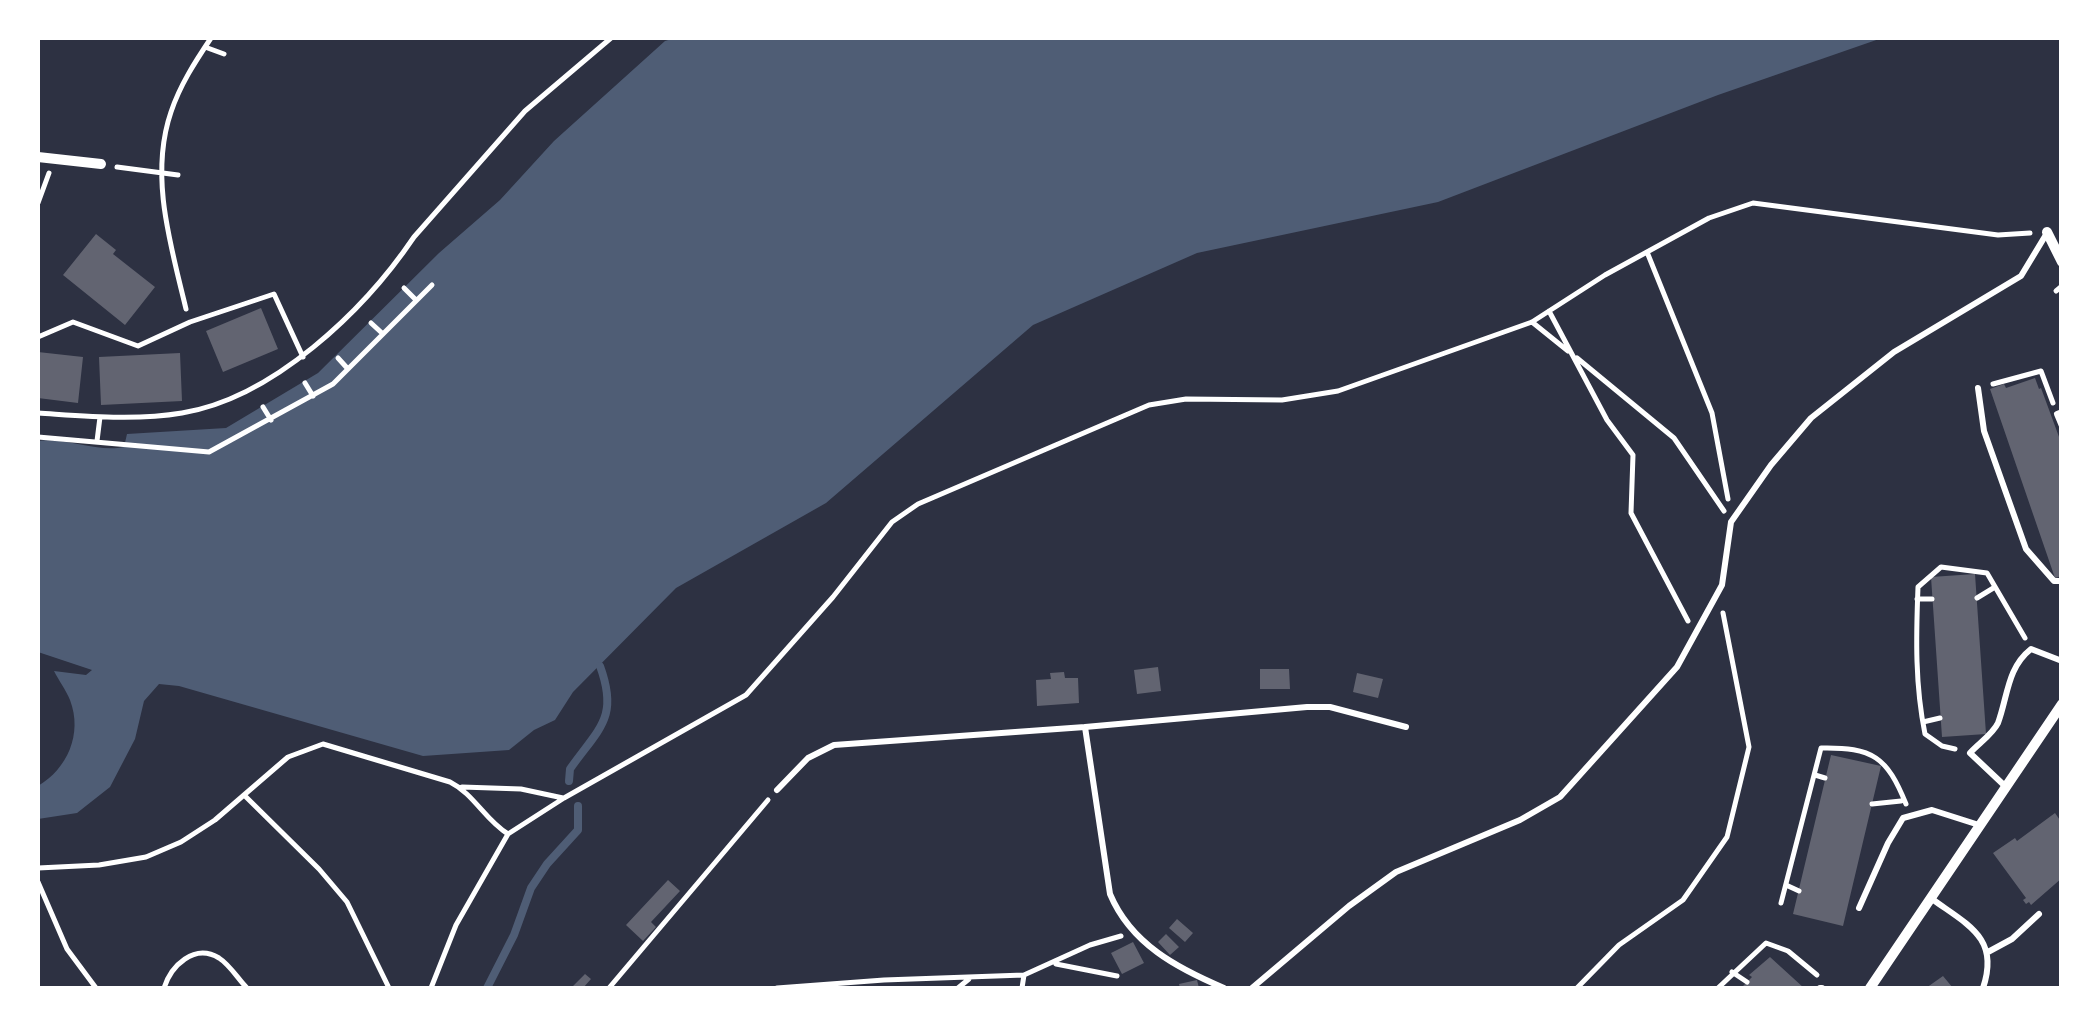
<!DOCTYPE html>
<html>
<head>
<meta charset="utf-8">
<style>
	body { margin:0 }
	#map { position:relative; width:2099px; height:1026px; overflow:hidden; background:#2d3142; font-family:Mulish,sans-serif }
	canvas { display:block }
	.frame { position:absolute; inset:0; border:40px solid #fff; pointer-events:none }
</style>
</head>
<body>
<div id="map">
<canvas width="2099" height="1026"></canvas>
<div class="frame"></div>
</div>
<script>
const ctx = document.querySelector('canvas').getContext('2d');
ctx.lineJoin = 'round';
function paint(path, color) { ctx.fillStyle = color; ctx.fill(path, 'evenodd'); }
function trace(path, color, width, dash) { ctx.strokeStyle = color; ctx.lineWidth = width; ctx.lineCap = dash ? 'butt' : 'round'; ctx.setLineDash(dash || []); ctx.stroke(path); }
const water = new Path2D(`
	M 675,38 L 1882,38 L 1718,95 L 1438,202 L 1197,253 L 1033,325 L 826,503 L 676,588 L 573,692 L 555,720 L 534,730 L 509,750 L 423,756 L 179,686 L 159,684 L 144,701 L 135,739 L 110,787 L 77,813 L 38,819 L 38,786 C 67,769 83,734 70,700 C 66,690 59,681 54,671 L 86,675 L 92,670 L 38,652 L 38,441 C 65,437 98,453 124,447 L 127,434 L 226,428 L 318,373 L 439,253 L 500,200 L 554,141 L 665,41 Z`);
const stream = new Path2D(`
	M 569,781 L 570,769 C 599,728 619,718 600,666
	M 487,988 L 514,935 L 531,888 L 547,864 L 578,830 L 578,806`);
const building = new Path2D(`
	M 96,234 L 116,250 L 113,254 L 155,287 L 125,325 L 63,275 Z
	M 261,308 L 278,349 L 223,372 L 206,331 Z
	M 38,352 L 83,357 L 78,403 L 38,398 Z
	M 180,353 L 182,401 L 101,405 L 99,357 Z
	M 2035,378 L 2039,389 L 2041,388 L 2062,445 L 2062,576 L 2055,578 L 1990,389 L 2004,384 L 2006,388 Z
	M 1975,574 L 1986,734 L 1942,737 L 1931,577 Z
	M 1158,667 L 1161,691 L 1137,694 L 1134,670 Z
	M 1260,669 L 1289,669 L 1290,689 L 1260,689 Z
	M 1064,672 L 1065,678 L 1078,678 L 1079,703 L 1037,706 L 1036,680 L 1051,679 L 1050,673 Z
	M 1357,673 L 1383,679 L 1378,698 L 1353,692 Z
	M 1831,755 L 1881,766 L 1843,926 L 1793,914 Z
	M 2055,813 L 2062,823 L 2062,878 L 2031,905 L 2029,902 L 2026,904 L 2023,900 L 2026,898 L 1993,853 L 2015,838 L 2017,841 Z
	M 668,880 L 680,891 L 651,922 L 656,927 L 643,941 L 626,925 Z
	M 1177,919 L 1193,933 L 1185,942 L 1169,928 Z
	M 1166,934 L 1179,947 L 1170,955 L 1158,942 Z
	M 1133,942 L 1144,963 L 1122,974 L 1111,953 Z
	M 1770,957 L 1804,988 L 1741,988 L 1752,977 L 1749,975 Z
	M 585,974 L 591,979 L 583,988 L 577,988 L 573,986 Z
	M 1943,976 L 1953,988 L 1926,988 Z
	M 1197,980 L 1199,988 L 1180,988 L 1179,984 Z`);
const path = new Path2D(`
	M 205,47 L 224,54
	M 117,167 L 178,175
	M 38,203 L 49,173
	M 1647,252 L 1712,413 L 1728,499
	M 404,288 L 416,300
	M 2056,291 L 2062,286
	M 186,309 C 171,246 149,176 171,112 C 180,85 195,62 211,38
	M 1549,311 L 1607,420 L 1633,455 L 1631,513 L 1688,621
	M 1532,322 L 1568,351
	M 371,323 L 383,334
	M 38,337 L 73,322 L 138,346 L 190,322 L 274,294 L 303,357
	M 338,358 L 348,369
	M 1577,358 L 1674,438 L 1724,511
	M 305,383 L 313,396
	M 1993,384 L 2041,371 L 2053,403
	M 263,407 L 271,420
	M 38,413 C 85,416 135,421 182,413 C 273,398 364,311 414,237 L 525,111 L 611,38
	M 38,437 L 209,452 L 333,384 L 432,285
	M 97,441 L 100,417
	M 1977,598 L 1995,587
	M 1917,599 L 1932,599
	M 1923,722 L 1940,718
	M 1955,749 L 1942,746 L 1925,734 C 1915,685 1916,638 1918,587 L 1941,567 L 1987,573 L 2025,638
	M 1815,775 L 1825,778
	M 462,787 L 521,789 L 563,798
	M 244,795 L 319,869 L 347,902 L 389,988
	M 1872,804 L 1901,801
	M 38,868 L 99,865 L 146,857 L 181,842 L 215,820 L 288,757 L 323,744 L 450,782 C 474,794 485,820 508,834
	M 38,882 L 67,949 L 96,988
	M 1786,885 L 1799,891
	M 1781,903 L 1821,748 C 1873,747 1887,757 1906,804
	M 1056,964 L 1117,976
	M 1732,972 L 1747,982
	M 164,988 C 171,966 194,943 219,958 C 230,965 238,979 247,988
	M 431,988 L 456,925 L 508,834 L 564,798 L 746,695 L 833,597 L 892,522 L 918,504 L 1149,405 L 1186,399 L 1282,400 L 1338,391 L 1532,322 L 1605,275 L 1709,218 L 1753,203 L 1998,235 L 2030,233
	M 609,988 L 768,800
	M 777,988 L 884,980 L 1024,975 L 1090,945 L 1121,936
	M 958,988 L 969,979
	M 1022,988 L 1024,975
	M 1577,988 L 1619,945 L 1683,900 L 1727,837 L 1749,747 L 1723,613
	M 1718,988 L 1766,943 L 1788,951 L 1817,975`);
const service = new Path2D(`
	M 1978,388 L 1984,431 L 2026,549 L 2054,581 L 2062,581
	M 2062,412 L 2057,414 L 2062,426
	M 1085,727 L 1110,894 C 1131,944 1177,968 1224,988
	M 2006,787 L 1970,753 C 1978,744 1993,734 1998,723 C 2008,696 2007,668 2031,649 L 2062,661
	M 777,790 L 808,758 L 834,745 L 1085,727 L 1307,707 L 1330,707 L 1406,727
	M 1932,899 C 1968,925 2000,938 1983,988
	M 1859,908 L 1888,843 L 1903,818 L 1932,810 L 1979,825
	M 1988,952 L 2012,939 L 2039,914
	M 1252,988 L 1349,906 L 1396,872 L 1520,820 L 1560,797 L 1677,667 L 1722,585 L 1731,522 L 1771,465 L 1811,418 L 1894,352 L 2021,276 L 2047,233
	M 1820,988 L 1822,988`);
const minor = new Path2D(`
	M 38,157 L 101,164
	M 2047,232 L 2062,262
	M 1870,988 L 2062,704`);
paint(water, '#4f5d75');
trace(stream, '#4f5d75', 8);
paint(building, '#626471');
trace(path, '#fff', 5);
trace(service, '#fff', 6);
trace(minor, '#fff', 10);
</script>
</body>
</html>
